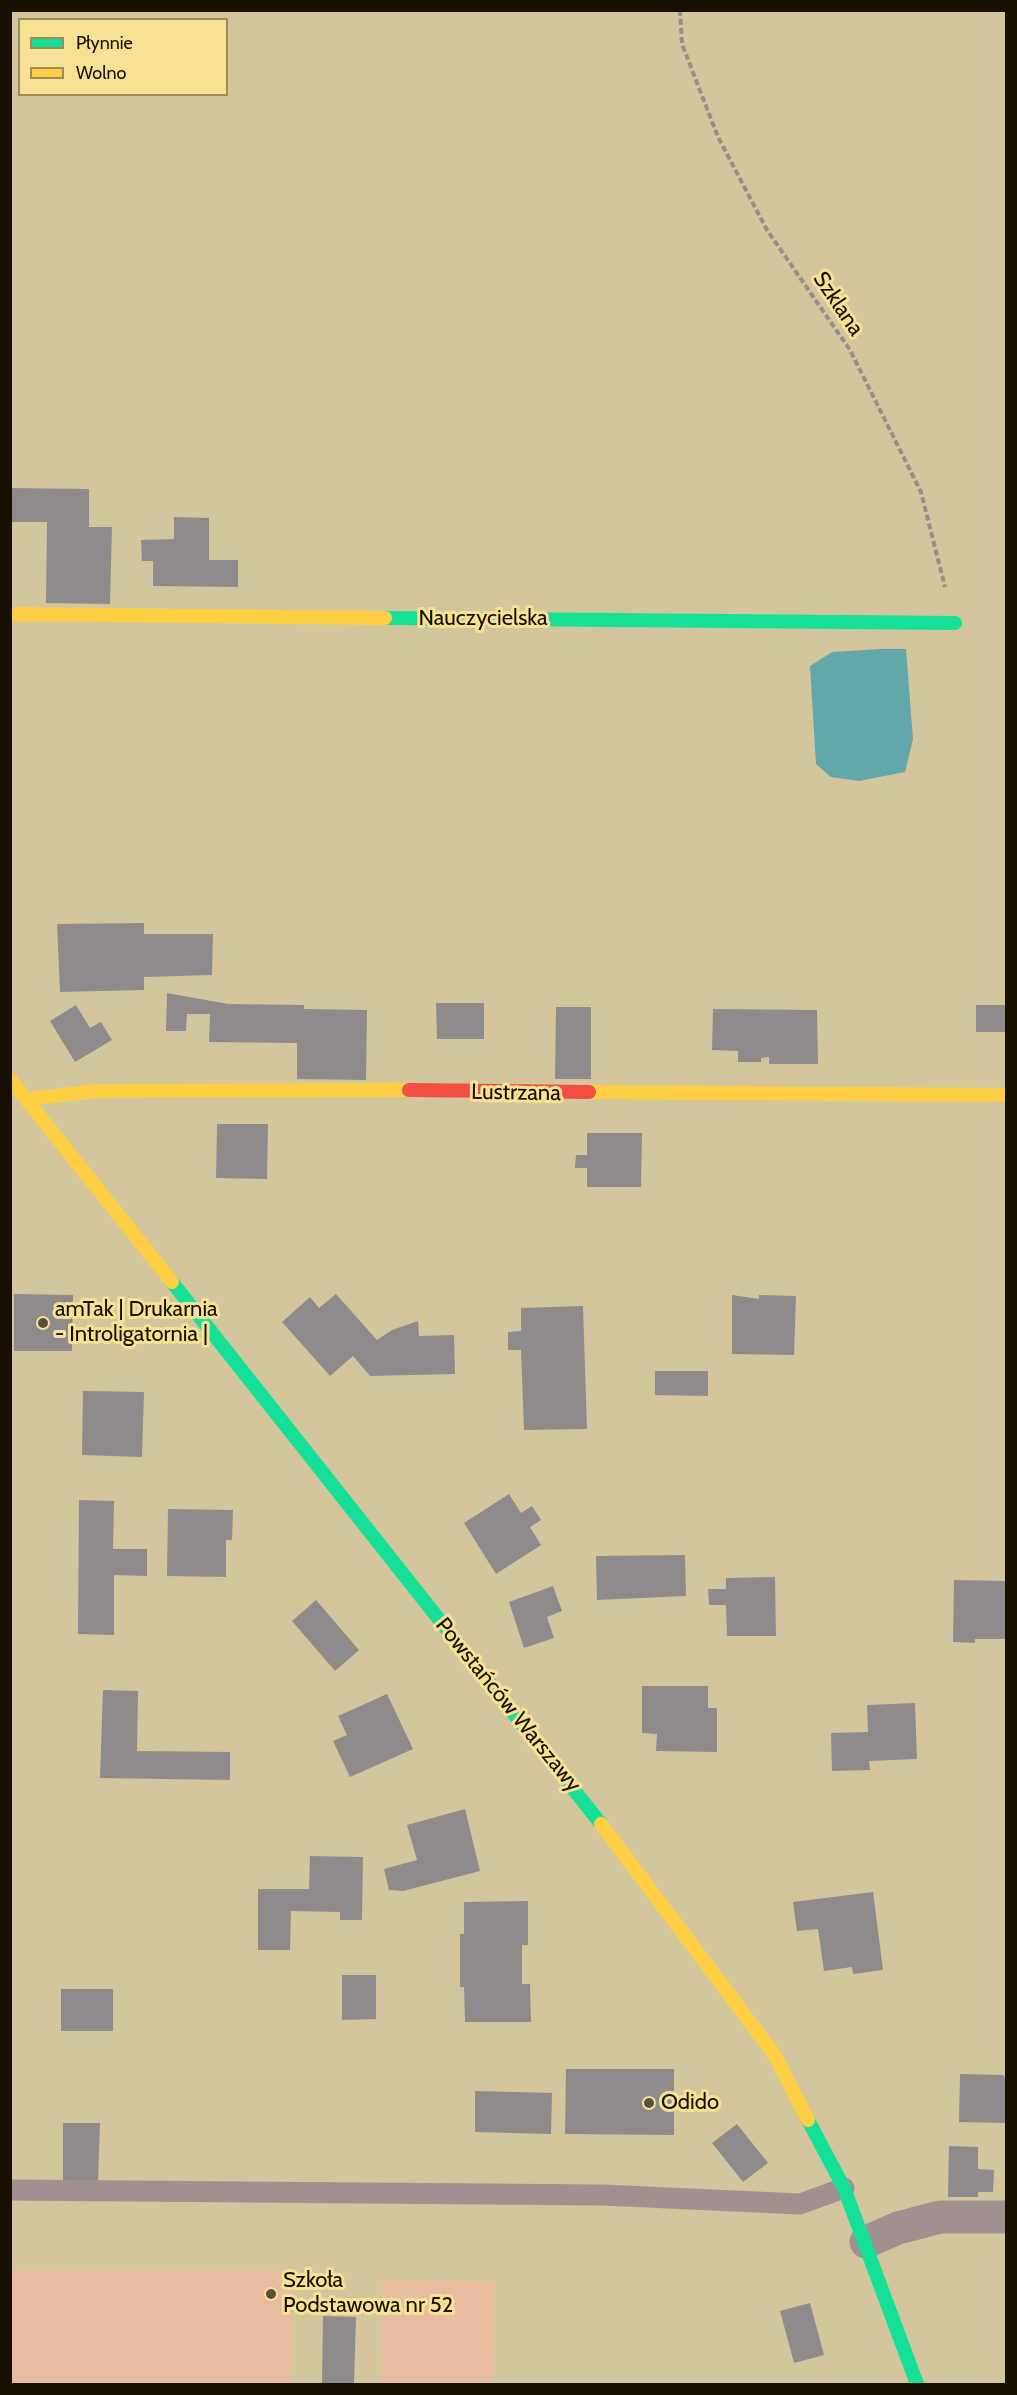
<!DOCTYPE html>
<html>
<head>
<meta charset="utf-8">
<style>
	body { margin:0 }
	#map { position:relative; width:1017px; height:2395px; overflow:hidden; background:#d3c69d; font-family:Cabin,sans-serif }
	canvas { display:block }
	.frame { position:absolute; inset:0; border:12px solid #171000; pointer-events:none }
	.legend { position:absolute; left:18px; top:18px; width:210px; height:78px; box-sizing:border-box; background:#f7e194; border:2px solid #9d8d59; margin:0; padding:8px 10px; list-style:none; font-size:18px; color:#171000 }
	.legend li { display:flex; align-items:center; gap:12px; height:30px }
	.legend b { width:30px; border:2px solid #9d8d59 }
</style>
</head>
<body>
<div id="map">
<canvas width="1017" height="2395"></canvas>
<div class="frame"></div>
<ul class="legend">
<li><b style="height:8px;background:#16e098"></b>Płynnie</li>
<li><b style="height:8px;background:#ffcf43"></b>Wolno</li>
</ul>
</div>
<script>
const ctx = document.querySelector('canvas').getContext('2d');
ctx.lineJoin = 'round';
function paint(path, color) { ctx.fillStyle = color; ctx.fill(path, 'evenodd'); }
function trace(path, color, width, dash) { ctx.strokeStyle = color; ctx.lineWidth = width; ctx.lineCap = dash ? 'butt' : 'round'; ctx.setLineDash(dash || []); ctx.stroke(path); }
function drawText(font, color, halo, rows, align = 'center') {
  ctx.font = font + ' Cabin,sans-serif'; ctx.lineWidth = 6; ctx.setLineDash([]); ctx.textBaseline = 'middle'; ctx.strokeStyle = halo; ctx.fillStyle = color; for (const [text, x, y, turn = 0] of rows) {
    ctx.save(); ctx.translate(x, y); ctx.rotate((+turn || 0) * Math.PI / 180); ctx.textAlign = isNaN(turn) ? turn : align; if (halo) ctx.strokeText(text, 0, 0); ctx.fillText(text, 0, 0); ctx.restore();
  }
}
const green = new Path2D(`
	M 11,2269 L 292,2271 L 291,2384 L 11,2384 Z
	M 382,2280 L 494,2282 L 493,2384 L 381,2384 Z`);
const water = new Path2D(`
	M 881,649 L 906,649 L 913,739 L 905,772 L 859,781 L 831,777 L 816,764 L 810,666 L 832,652 Z`);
const building = new Path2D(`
	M 10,488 L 89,489 L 89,527 L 112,527 L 110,604 L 46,603 L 47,522 L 10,522 Z
	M 174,517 L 209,518 L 209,560 L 238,560 L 238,587 L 153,586 L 153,561 L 142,561 L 141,540 L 174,539 Z
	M 144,923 L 144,934 L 213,934 L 212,975 L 144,977 L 144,990 L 60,992 L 57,924 Z
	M 167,993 L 228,1004 L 304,1005 L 304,1009 L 367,1010 L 366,1080 L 297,1079 L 297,1043 L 209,1042 L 210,1014 L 187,1014 L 186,1031 L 166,1031 Z
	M 436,1003 L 484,1003 L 484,1039 L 437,1039 Z
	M 76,1005 L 90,1028 L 101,1022 L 112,1040 L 75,1062 L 50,1021 Z
	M 976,1005 L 1006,1005 L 1006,1032 L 976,1032 Z
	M 556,1007 L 591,1007 L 591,1079 L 555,1079 Z
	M 713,1009 L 817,1010 L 818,1064 L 769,1064 L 769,1057 L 761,1058 L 761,1062 L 738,1062 L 738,1051 L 712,1050 Z
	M 217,1124 L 268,1124 L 267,1179 L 216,1178 Z
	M 587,1133 L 642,1133 L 641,1187 L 587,1187 L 587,1168 L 575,1168 L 576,1155 L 587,1155 Z
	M 14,1294 L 73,1295 L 72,1351 L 14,1351 Z
	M 336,1294 L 377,1340 L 392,1330 L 418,1321 L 419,1336 L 454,1335 L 455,1374 L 370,1376 L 353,1356 L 330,1376 L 282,1322 L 310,1297 L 319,1308 Z
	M 732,1295 L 759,1299 L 759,1295 L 796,1296 L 794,1355 L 732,1354 Z
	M 583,1306 L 587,1429 L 524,1430 L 521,1350 L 508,1350 L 508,1332 L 521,1331 L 521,1308 Z
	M 655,1371 L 708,1371 L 708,1396 L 655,1395 Z
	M 83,1391 L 144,1392 L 142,1457 L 82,1455 Z
	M 509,1494 L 521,1513 L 532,1506 L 541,1520 L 530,1527 L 541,1545 L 496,1574 L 464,1523 Z
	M 79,1500 L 114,1501 L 113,1549 L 147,1549 L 147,1576 L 114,1575 L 114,1635 L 78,1634 Z
	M 168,1509 L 233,1510 L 232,1540 L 226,1540 L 226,1577 L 167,1576 Z
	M 685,1555 L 686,1596 L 597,1600 L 596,1556 Z
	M 775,1577 L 776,1636 L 727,1636 L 726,1605 L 709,1605 L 708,1589 L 726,1589 L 726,1578 Z
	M 954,1580 L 1006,1581 L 1006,1639 L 975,1639 L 975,1643 L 953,1642 Z
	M 553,1586 L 562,1611 L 547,1617 L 554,1638 L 524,1648 L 509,1602 Z
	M 316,1600 L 359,1650 L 335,1671 L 292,1621 Z
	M 642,1686 L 708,1686 L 708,1708 L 717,1708 L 717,1752 L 656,1751 L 657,1734 L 642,1733 Z
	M 103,1690 L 138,1691 L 137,1751 L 230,1752 L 230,1780 L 100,1778 Z
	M 387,1694 L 413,1749 L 350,1777 L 333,1741 L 347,1735 L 338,1716 Z
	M 915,1703 L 917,1759 L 869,1761 L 870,1770 L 832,1771 L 831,1733 L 868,1732 L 867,1705 Z
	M 465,1809 L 480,1871 L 403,1891 L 389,1890 L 384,1869 L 417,1860 L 407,1825 Z
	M 310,1856 L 363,1857 L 362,1920 L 340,1920 L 340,1912 L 291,1911 L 290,1950 L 258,1950 L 258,1889 L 309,1889 Z
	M 873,1892 L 883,1970 L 853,1974 L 852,1967 L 824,1971 L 818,1929 L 797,1931 L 793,1902 Z
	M 528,1901 L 528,1945 L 522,1945 L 522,1984 L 530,1984 L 531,2022 L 465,2022 L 464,1987 L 460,1987 L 460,1934 L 464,1934 L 464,1902 Z
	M 342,1975 L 376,1975 L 376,2019 L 342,2020 Z
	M 61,1989 L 113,1989 L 113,2031 L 61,2031 Z
	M 566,2069 L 674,2069 L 674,2135 L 565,2134 Z
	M 960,2074 L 1003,2075 L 1006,2079 L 1006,2123 L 959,2122 Z
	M 475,2091 L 552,2093 L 551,2134 L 475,2132 Z
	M 63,2123 L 100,2123 L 98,2182 L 63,2182 Z
	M 737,2124 L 768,2163 L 743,2182 L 712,2143 Z
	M 949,2146 L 978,2147 L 978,2169 L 994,2170 L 993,2192 L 978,2192 L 978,2197 L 948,2197 Z
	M 810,2303 L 824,2355 L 794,2363 L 780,2311 Z
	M 323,2316 L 356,2317 L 354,2384 L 322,2384 Z`);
const path = new Path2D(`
	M 680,10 L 682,44 L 718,137 L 767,230 L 850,350 L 921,492 L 945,587`);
const lane = new Path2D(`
	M 10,2190 L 603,2195 L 800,2204 L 844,2188`);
const street = new Path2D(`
	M 866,2242 L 898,2228 L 940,2217 L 1006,2217`);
const fast = new Path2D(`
	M 385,618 L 955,623
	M 172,1282 L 601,1824
	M 808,2120 L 844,2188 L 917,2384`);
const slow = new Path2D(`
	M 10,614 L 385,618
	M 10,1079 L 172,1282
	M 589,1092 L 1006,1095
	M 26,1099 L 98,1091 L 409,1090
	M 601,1824 L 774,2054 L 808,2120`);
const jam = new Path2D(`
	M 409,1090 L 589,1092`);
const markers = [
	[43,1323,6,"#595037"],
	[649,2103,6,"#595037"],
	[271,2294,6,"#595037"]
];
const streetNames = [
	["Szklana",838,304,56],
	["Nauczycielska",483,619],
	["Lustrzana",516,1093,1],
	["Powstańców Warszawy",508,1705,51]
];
const poiNames = [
	["amTak | Drukarnia",55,1310],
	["- Introligatornia |",55,1335],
	["Odido",661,2103],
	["Szkoła",283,2281],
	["Podstawowa nr 52",283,2306]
];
paint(green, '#e8bca0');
paint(water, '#62a7aa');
paint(building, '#8f8b8c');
trace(path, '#988d87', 4, [6, 3]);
trace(lane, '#a0908f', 21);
trace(street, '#a0908f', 33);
trace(fast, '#16e098', 14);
trace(slow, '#ffcf43', 14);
trace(jam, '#f24e42', 14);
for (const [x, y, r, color] of markers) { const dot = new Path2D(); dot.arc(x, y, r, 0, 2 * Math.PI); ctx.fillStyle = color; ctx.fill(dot); trace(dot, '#f7e194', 2); }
drawText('22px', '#171000', '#f7e194', streetNames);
drawText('22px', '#171000', '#f7e194', poiNames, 'left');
</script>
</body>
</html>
